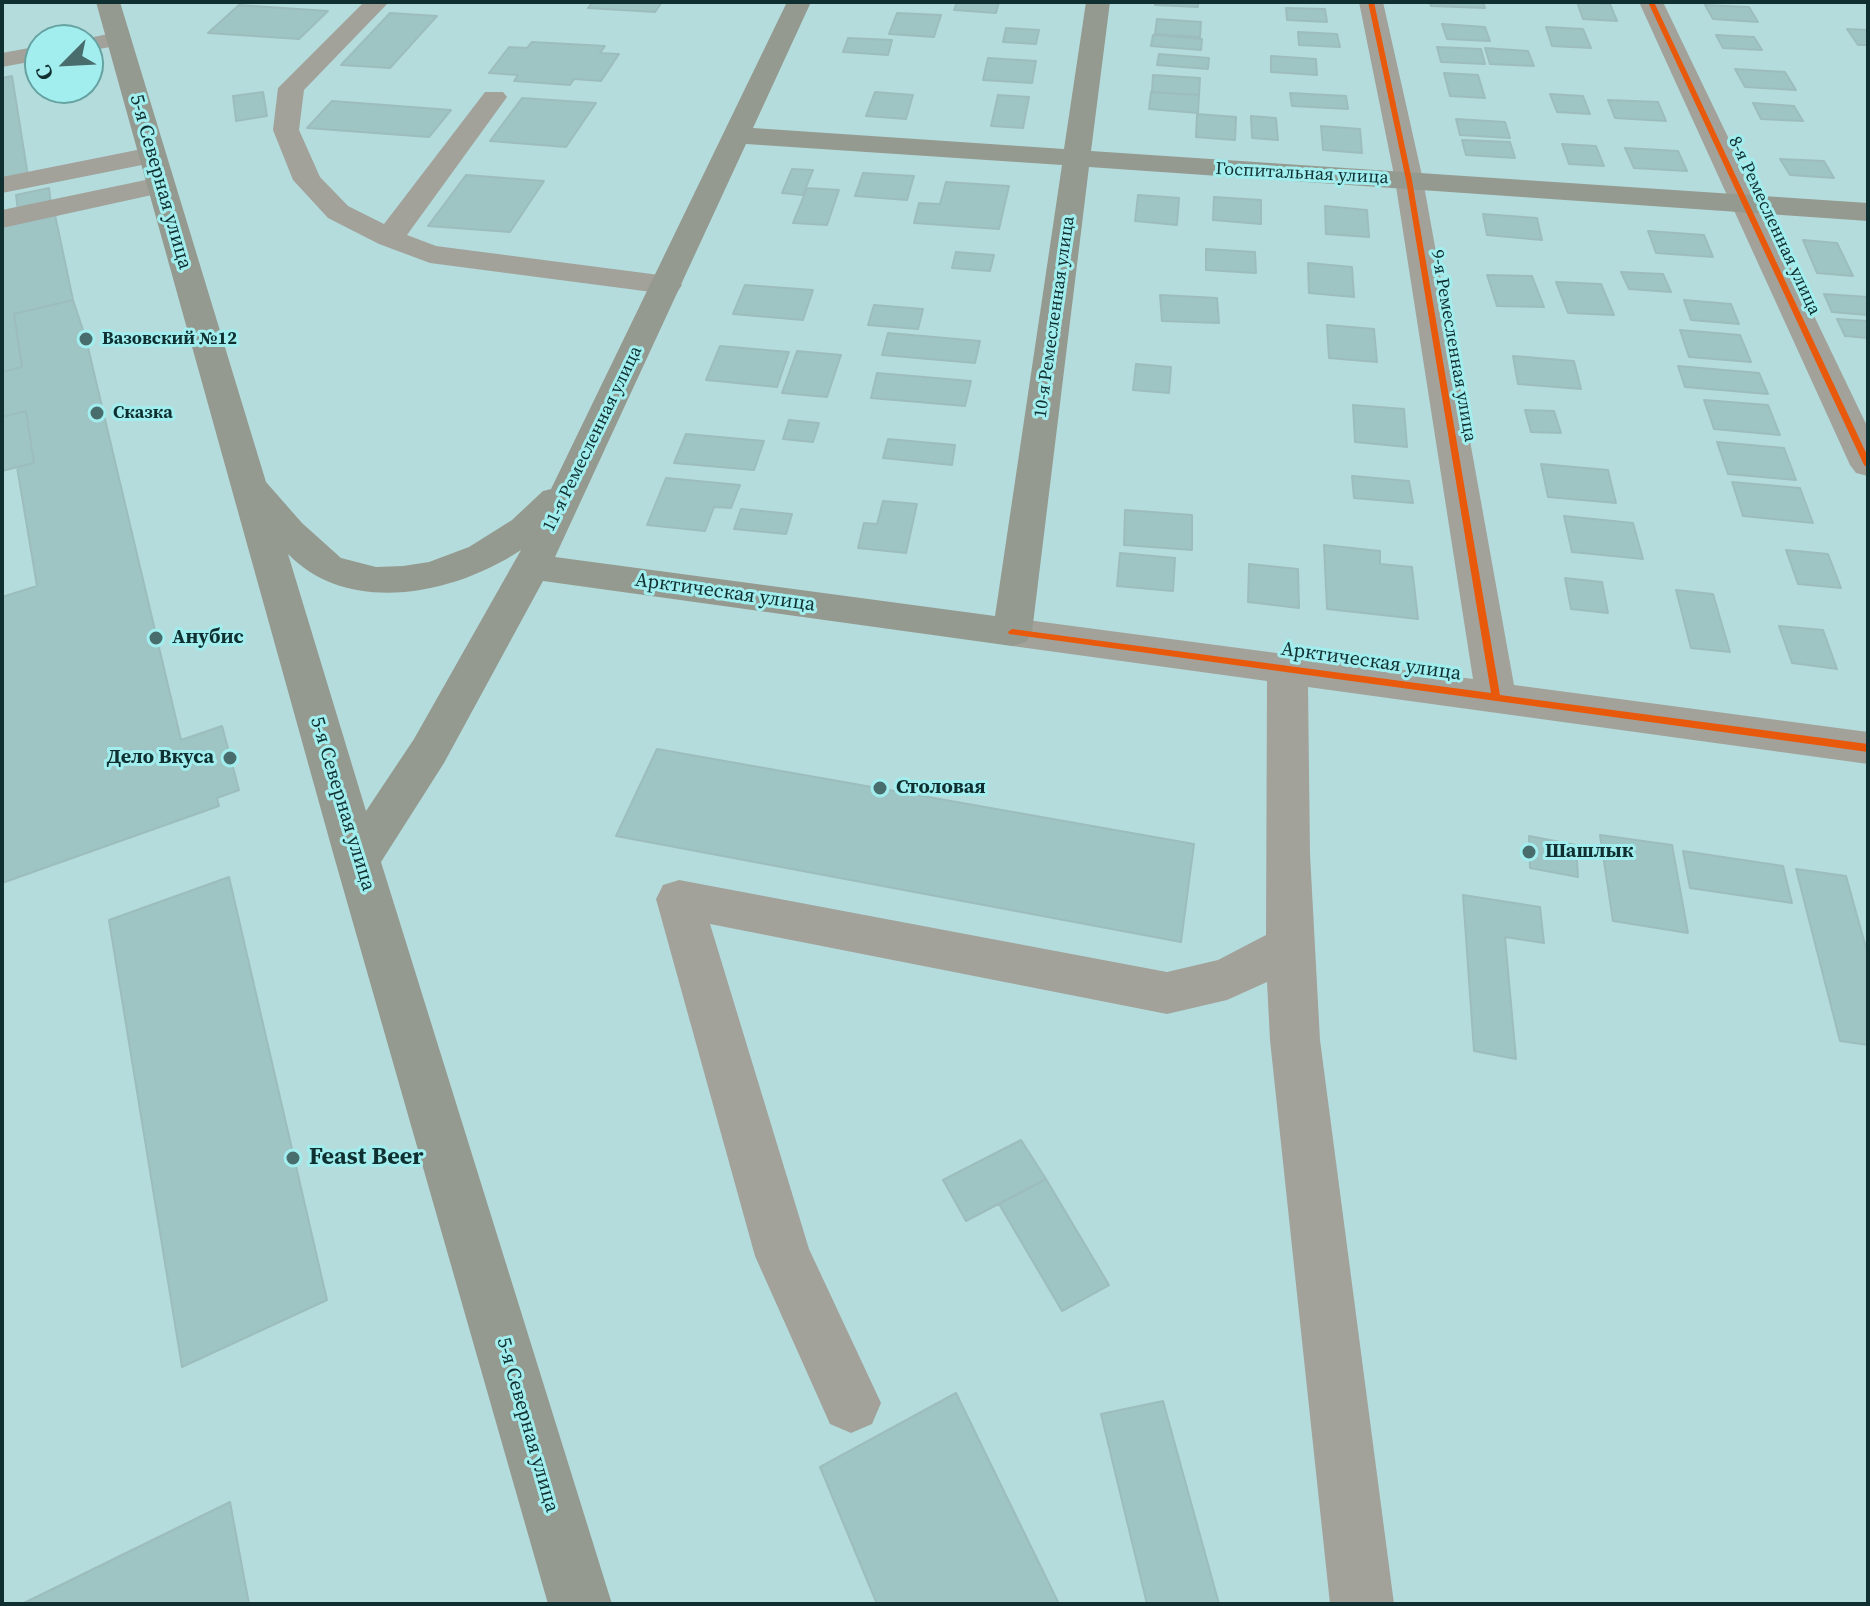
<!DOCTYPE html>
<html>
<head>
<meta charset="utf-8">
<style>
	body { margin:0 }
	#map { position:relative; width:1870px; height:1606px; overflow:hidden; background:#b4dcdc; font-family:"Source Serif 4",serif }
	canvas { display:block }
	.frame { position:absolute; inset:0; border:4px solid #0f2f30; pointer-events:none }
	.north { position:absolute; left:24px; top:24px; width:80px; height:80px; box-sizing:border-box; background:#a2eeee; border:2px solid #67a2a2; border-radius:50%; rotate:246deg; font-size:22px; font-weight:700; line-height:32px; text-align:center; color:#0f2f30 }
	.north::after { content:''; display:block; margin:auto; width:28px; height:36px; background:#496c6c; clip-path:polygon(50% 0,100% 100%,50% 72%,0 100%) }
</style>
</head>
<body>
<div id="map">
<canvas width="1870" height="1606"></canvas>
<div class="frame"></div>
<div class="north">С</div>
</div>
<script>
const ctx = document.querySelector('canvas').getContext('2d');
ctx.lineJoin = 'round';
function paint(path, color) { ctx.fillStyle = color; ctx.fill(path, 'evenodd'); }
function trace(path, color, width, dash) { ctx.strokeStyle = color; ctx.lineWidth = width; ctx.lineCap = dash ? 'butt' : 'round'; ctx.setLineDash(dash || []); ctx.stroke(path); }
function drawText(font, color, halo, rows, align = 'center') {
  ctx.font = font + ' "Source Serif 4",serif'; ctx.lineWidth = 6; ctx.setLineDash([]); ctx.textBaseline = 'middle'; ctx.strokeStyle = halo; ctx.fillStyle = color; for (const [text, x, y, turn = 0] of rows) {
    ctx.save(); ctx.translate(x, y); ctx.rotate((+turn || 0) * Math.PI / 180); ctx.textAlign = isNaN(turn) ? turn : align; if (halo) ctx.strokeText(text, 0, 0); ctx.fillText(text, 0, 0); ctx.restore();
  }
}
const building = new Path2D(`
	M 593,2 L 662,2 L 655,12 L 588,8 Z
	M 957,2 L 999,2 L 996,13 L 954,10 Z
	M 1155,2 L 1198,2 L 1198,7 L 1155,5 Z
	M 1429,2 L 1483,2 L 1485,8 L 1431,6 Z
	M 1577,2 L 1610,4 L 1617,21 L 1583,19 Z
	M 239,5 L 328,11 L 299,39 L 208,33 Z
	M 1705,5 L 1749,7 L 1758,22 L 1713,19 Z
	M 1286,8 L 1325,9 L 1327,22 L 1287,20 Z
	M 390,13 L 437,16 L 390,68 L 341,65 Z
	M 897,13 L 941,15 L 934,37 L 889,34 Z
	M 1157,19 L 1201,22 L 1200,37 L 1155,34 Z
	M 1442,24 L 1485,27 L 1490,41 L 1447,39 Z
	M 1546,27 L 1583,29 L 1591,48 L 1552,46 Z
	M 1006,28 L 1039,30 L 1036,44 L 1003,42 Z
	M 1847,29 L 1868,30 L 1868,45 L 1858,45 Z
	M 1298,32 L 1337,34 L 1340,47 L 1299,45 Z
	M 1153,35 L 1202,39 L 1201,50 L 1151,46 Z
	M 1716,35 L 1754,37 L 1762,50 L 1723,48 Z
	M 848,38 L 892,40 L 888,55 L 843,52 Z
	M 532,42 L 605,46 L 600,53 L 619,54 L 601,81 L 574,79 L 570,85 L 514,81 L 518,75 L 489,73 L 509,47 L 527,48 Z
	M 1437,47 L 1481,49 L 1485,64 L 1441,62 Z
	M 1485,48 L 1528,51 L 1534,66 L 1490,64 Z
	M 1159,54 L 1209,58 L 1208,69 L 1157,65 Z
	M 1271,56 L 1316,59 L 1317,75 L 1271,72 Z
	M 988,58 L 1036,61 L 1032,83 L 983,80 Z
	M 1735,69 L 1785,72 L 1796,90 L 1745,87 Z
	M 1444,73 L 1478,75 L 1485,98 L 1450,96 Z
	M 1153,75 L 1200,78 L 1199,95 L 1152,92 Z
	M 12,76 L 28,176 L 2,182 L 2,78 Z
	M 263,92 L 267,116 L 236,121 L 233,96 Z
	M 875,92 L 913,95 L 906,119 L 866,116 Z
	M 1151,92 L 1199,95 L 1198,113 L 1149,109 Z
	M 1290,93 L 1346,96 L 1348,109 L 1292,106 Z
	M 1550,94 L 1583,96 L 1590,114 L 1557,112 Z
	M 998,95 L 1029,97 L 1023,128 L 991,126 Z
	M 522,98 L 596,103 L 566,147 L 490,141 Z
	M 1608,100 L 1658,102 L 1666,121 L 1615,118 Z
	M 332,101 L 451,110 L 429,137 L 307,128 Z
	M 1753,103 L 1794,106 L 1803,121 L 1761,119 Z
	M 1197,114 L 1236,117 L 1235,140 L 1196,137 Z
	M 1251,116 L 1276,118 L 1278,140 L 1252,138 Z
	M 1456,119 L 1505,122 L 1510,138 L 1460,135 Z
	M 1321,126 L 1360,129 L 1362,153 L 1323,150 Z
	M 1462,140 L 1510,142 L 1515,158 L 1466,155 Z
	M 1562,144 L 1596,146 L 1604,166 L 1569,164 Z
	M 1625,148 L 1678,151 L 1687,171 L 1634,168 Z
	M 1780,159 L 1824,161 L 1834,178 L 1790,175 Z
	M 792,169 L 813,170 L 803,195 L 782,193 Z
	M 863,173 L 914,176 L 907,200 L 855,196 Z
	M 466,175 L 544,181 L 510,232 L 428,226 Z
	M 946,182 L 1009,186 L 999,229 L 914,223 L 919,203 L 940,204 Z
	M 49,188 L 51,204 L 18,211 L 16,195 Z
	M 807,188 L 839,190 L 827,225 L 793,223 Z
	M 1138,195 L 1179,198 L 1177,225 L 1135,221 Z
	M 1214,197 L 1261,200 L 1261,224 L 1213,220 Z
	M 1325,206 L 1367,210 L 1369,237 L 1326,234 Z
	M 54,210 L 73,300 L 14,314 L 22,367 L 2,372 L 2,221 Z
	M 1483,214 L 1537,218 L 1542,240 L 1487,235 Z
	M 1648,231 L 1704,235 L 1713,257 L 1656,253 Z
	M 1803,240 L 1837,243 L 1853,276 L 1817,273 Z
	M 1206,249 L 1255,252 L 1256,273 L 1206,270 Z
	M 956,252 L 994,255 L 990,271 L 952,268 Z
	M 1308,263 L 1352,267 L 1354,297 L 1309,293 Z
	M 1621,272 L 1663,274 L 1671,292 L 1629,289 Z
	M 1487,275 L 1532,276 L 1544,307 L 1497,306 Z
	M 1556,282 L 1601,284 L 1614,315 L 1568,313 Z
	M 745,285 L 813,290 L 803,320 L 733,314 Z
	M 1824,294 L 1868,297 L 1868,315 L 1832,312 Z
	M 1160,295 L 1217,298 L 1219,323 L 1162,321 Z
	M 73,300 L 86,339 L 181,740 L 222,726 L 239,790 L 217,798 L 219,806 L 2,883 L 2,597 L 37,586 L 17,467 L 34,463 L 26,411 L 2,417 L 2,372 L 22,367 L 14,314 Z
	M 1684,300 L 1731,304 L 1739,324 L 1691,320 Z
	M 874,305 L 923,309 L 918,329 L 868,325 Z
	M 1837,319 L 1868,321 L 1868,338 L 1845,336 Z
	M 1327,325 L 1374,329 L 1377,362 L 1329,358 Z
	M 1680,330 L 1740,335 L 1751,362 L 1689,357 Z
	M 888,333 L 980,341 L 975,363 L 882,355 Z
	M 720,346 L 789,352 L 777,387 L 706,380 Z
	M 797,351 L 841,355 L 827,397 L 782,393 Z
	M 1513,356 L 1574,361 L 1581,389 L 1518,384 Z
	M 1136,364 L 1171,367 L 1169,393 L 1133,390 Z
	M 1678,366 L 1759,373 L 1768,394 L 1685,387 Z
	M 877,373 L 971,381 L 965,406 L 871,398 Z
	M 1704,400 L 1768,405 L 1780,435 L 1714,429 Z
	M 1353,405 L 1404,409 L 1407,447 L 1355,442 Z
	M 1525,410 L 1554,411 L 1561,433 L 1531,432 Z
	M 26,411 L 34,463 L 2,471 L 2,417 Z
	M 789,420 L 819,423 L 813,442 L 783,439 Z
	M 686,434 L 764,441 L 754,470 L 674,463 Z
	M 888,439 L 955,445 L 952,465 L 883,458 Z
	M 1717,442 L 1784,448 L 1796,480 L 1728,474 Z
	M 1541,464 L 1608,470 L 1616,503 L 1548,497 Z
	M 1352,476 L 1409,481 L 1413,503 L 1354,498 Z
	M 666,478 L 740,485 L 731,508 L 714,507 L 705,531 L 647,525 Z
	M 1732,482 L 1800,488 L 1813,523 L 1743,516 Z
	M 883,501 L 917,504 L 906,553 L 858,548 L 864,523 L 877,524 Z
	M 741,509 L 792,514 L 786,534 L 734,529 Z
	M 1125,510 L 1192,515 L 1192,550 L 1124,545 Z
	M 1564,516 L 1633,523 L 1643,559 L 1572,552 Z
	M 1324,545 L 1380,551 L 1380,564 L 1412,567 L 1418,619 L 1327,609 Z
	M 1786,550 L 1828,554 L 1841,588 L 1798,584 Z
	M 1120,553 L 1175,558 L 1173,591 L 1117,586 Z
	M 1249,564 L 1298,569 L 1299,608 L 1248,602 Z
	M 1565,578 L 1602,582 L 1608,613 L 1571,609 Z
	M 1676,590 L 1713,594 L 1730,652 L 1691,648 Z
	M 1779,626 L 1823,630 L 1837,669 L 1792,663 Z
	M 657,749 L 1194,844 L 1181,942 L 616,836 Z
	M 1600,835 L 1672,845 L 1688,933 L 1613,921 Z
	M 1529,836 L 1576,845 L 1578,877 L 1530,868 Z
	M 1683,851 L 1783,866 L 1792,903 L 1690,888 Z
	M 1796,869 L 1846,876 L 1868,955 L 1868,1045 L 1840,1041 Z
	M 229,877 L 327,1300 L 182,1367 L 109,920 Z
	M 1463,895 L 1540,907 L 1544,943 L 1505,937 L 1516,1059 L 1474,1051 Z
	M 1021,1140 L 1046,1179 L 966,1221 L 943,1180 Z
	M 1046,1179 L 1109,1285 L 1062,1311 L 999,1204 Z
	M 956,1393 L 1059,1604 L 877,1604 L 820,1467 Z
	M 1163,1401 L 1219,1604 L 1147,1604 L 1101,1414 Z
	M 230,1502 L 249,1604 L 22,1604 Z`);
const minor = new Path2D(`
	M 364,2 L 389,2 L 304,90 L 299,130 L 320,177 L 348,206 L 384,224 L 485,92 L 503,92 L 507,97 L 407,235 L 436,246 L 667,276 L 678,279 L 682,285 L 678,291 L 667,294 L 430,263 L 379,244 L 328,218 L 293,180 L 273,130 L 278,88 Z
	M 1359,2 L 1383,2 L 1423,180 L 1514,685 L 1868,732 L 1868,764 L 1308,687 L 1310,854 L 1320,1040 L 1394,1604 L 1330,1604 L 1270,1040 L 1267,982 L 1227,1000 L 1167,1014 L 710,924 L 809,1249 L 881,1403 L 872,1424 L 851,1433 L 830,1424 L 755,1256 L 656,899 L 663,885 L 679,880 L 1167,972 L 1218,960 L 1266,935 L 1267,681 L 1012,646 L 998,642 L 992,632 L 998,622 L 1012,618 L 1473,679 L 1395,180 Z
	M 1639,2 L 1663,2 L 1868,428 L 1868,476 L 1856,473 L 1850,465 Z
	M 118,32 L 127,34 L 130,39 L 127,44 L 88,51 L 88,40 L 79,40 Z
	M 40,46 L 40,60 L 2,67 L 2,53 Z
	M 152,147 L 162,149 L 166,155 L 162,161 L 2,193 L 2,177 Z
	M 160,177 L 170,179 L 174,185 L 170,191 L 2,228 L 2,210 Z`);
const major = new Path2D(`
	M 96,2 L 120,2 L 266,482 L 302,523 L 341,558 L 376,567 L 403,566 L 429,562 L 469,547 L 512,520 L 543,491 L 551,489 L 787,2 L 811,2 L 753,128 L 1064,149 L 1086,2 L 1110,2 L 1091,151 L 1868,203 L 1868,221 L 1089,167 L 1032,632 L 1026,642 L 1012,646 L 543,581 L 444,763 L 381,862 L 612,1604 L 548,1604 L 335,860 ZM 746,144 L 1062,165 L 995,616 L 555,557 ZM 521,550 L 414,739 L 366,811 L 288,554 C 349,617 455,594 521,550 Z`);
const cycleway = new Path2D(`
	M 1368,2 L 1374,2 L 1412,180 L 1500,695 L 1868,744 L 1868,752 L 1009,634 L 1008,632 L 1012,629 L 1491,693 L 1406,180 Z
	M 1648,2 L 1654,2 L 1868,457 L 1868,468 L 1864,465 Z`);
const markers = [
	[86,339,8,"#496c6c"],
	[97,413,8,"#496c6c"],
	[156,638,8,"#496c6c"],
	[230,758,8,"#496c6c"],
	[880,788,8,"#496c6c"],
	[1529,852,8,"#496c6c"],
	[293,1158,8,"#496c6c"]
];
const farStreetnames = [
	["Госпитальная улица",1302,174,3],
	["8-я Ремесленная улица",1774,226,65],
	["10-я Ремесленная улица",1055,317,-82],
	["9-я Ремесленная улица",1453,346,80],
	["11-я Ремесленная улица",593,439,-64]
];
const farPoinames = [
	["Вазовский №12",102,339],
	["Сказка",113,413]
];
const streetNames = [
	["5-я Северная улица",160,182,74],
	["Арктическая улица",725,593,8],
	["Арктическая улица",1371,662,8],
	["5-я Северная улица",342,804,73],
	["5-я Северная улица",527,1425,74]
];
const poiNames = [
	["Анубис",172,638],
	["Дело Вкуса",214,758,"right"],
	["Столовая",896,788],
	["Шашлык",1545,852]
];
const nearPoinames = [
	["Feast Beer",309,1158]
];
paint(building, '#9ec4c4');
trace(building, '#9dbdbd', 2);
paint(minor, '#a2a29b');
paint(major, '#959a90');
paint(cycleway, '#e8590c');
for (const [x, y, r, color] of markers) { const dot = new Path2D(); dot.arc(x, y, r, 0, 2 * Math.PI); ctx.fillStyle = color; ctx.fill(dot); trace(dot, '#a2eeee', 3); }
drawText('18px', '#0f2f30', '#a2eeee', farStreetnames);
drawText('bold 18px', '#0f2f30', '#a2eeee', farPoinames, 'left');
drawText('20px', '#0f2f30', '#a2eeee', streetNames);
drawText('bold 20px', '#0f2f30', '#a2eeee', poiNames, 'left');
drawText('bold 24px', '#0f2f30', '#a2eeee', nearPoinames, 'left');
</script>
</body>
</html>
